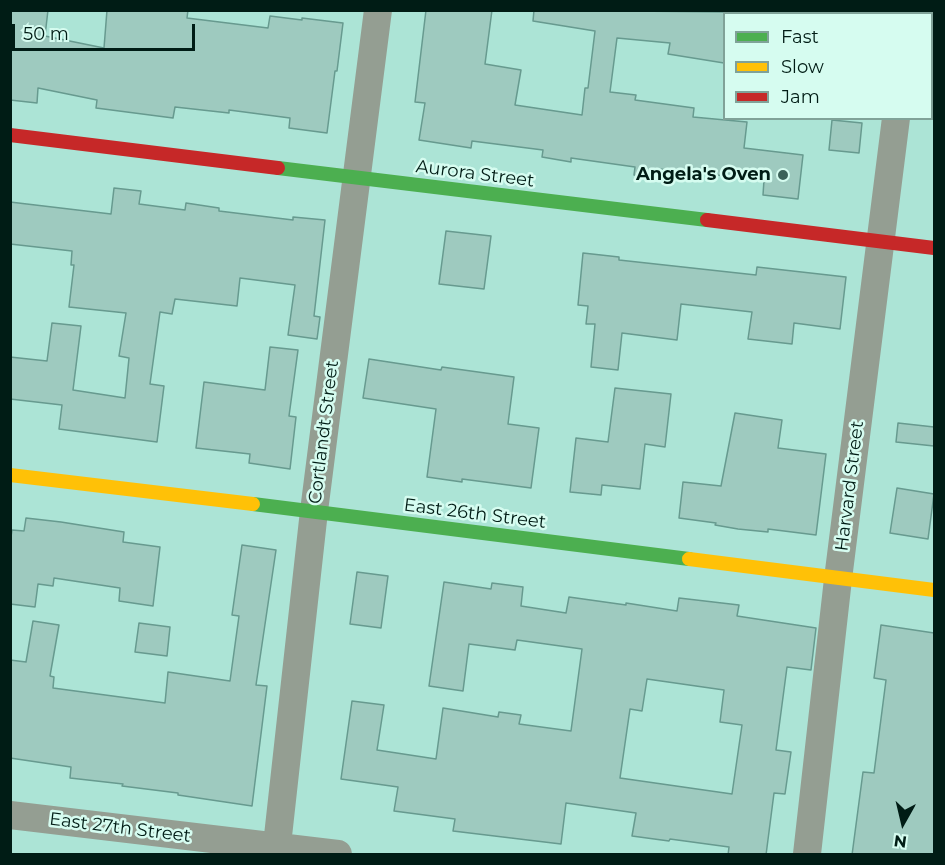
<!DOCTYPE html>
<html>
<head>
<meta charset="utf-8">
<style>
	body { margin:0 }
	#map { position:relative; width:945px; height:865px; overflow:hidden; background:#ace4d6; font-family:Montserrat,sans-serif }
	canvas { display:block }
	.frame { position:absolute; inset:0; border:12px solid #001c15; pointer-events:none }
	.legend { position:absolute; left:723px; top:12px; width:210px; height:108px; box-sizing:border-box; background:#d6fcf0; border:2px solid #80a298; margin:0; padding:8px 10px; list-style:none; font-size:18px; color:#001c15 }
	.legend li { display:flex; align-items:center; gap:12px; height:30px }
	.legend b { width:30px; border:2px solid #80a298 }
	.north { position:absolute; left:873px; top:793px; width:60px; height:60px; -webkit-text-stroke:4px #d6fcf0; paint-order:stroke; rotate:188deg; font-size:16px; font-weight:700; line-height:24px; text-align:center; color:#001c15 }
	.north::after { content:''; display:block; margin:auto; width:21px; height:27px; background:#001c15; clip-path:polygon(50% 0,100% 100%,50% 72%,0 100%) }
	.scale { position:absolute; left:12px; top:24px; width:183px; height:27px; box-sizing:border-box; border:3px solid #001c15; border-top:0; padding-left:8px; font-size:18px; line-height:21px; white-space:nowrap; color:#001c15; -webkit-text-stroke:4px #d6fcf0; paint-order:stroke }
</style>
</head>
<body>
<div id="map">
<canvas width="945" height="865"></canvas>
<div class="frame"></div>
<ul class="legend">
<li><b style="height:8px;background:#4caf50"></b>Fast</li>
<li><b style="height:8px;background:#ffc107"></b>Slow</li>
<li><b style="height:8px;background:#c62828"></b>Jam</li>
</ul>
<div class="north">N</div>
<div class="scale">50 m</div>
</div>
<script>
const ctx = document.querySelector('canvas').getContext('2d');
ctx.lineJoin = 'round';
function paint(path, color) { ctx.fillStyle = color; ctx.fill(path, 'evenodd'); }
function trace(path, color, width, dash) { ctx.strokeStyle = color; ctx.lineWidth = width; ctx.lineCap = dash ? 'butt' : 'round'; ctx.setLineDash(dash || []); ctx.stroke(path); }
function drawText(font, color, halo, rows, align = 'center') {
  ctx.font = font + ' Montserrat,sans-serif'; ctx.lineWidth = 5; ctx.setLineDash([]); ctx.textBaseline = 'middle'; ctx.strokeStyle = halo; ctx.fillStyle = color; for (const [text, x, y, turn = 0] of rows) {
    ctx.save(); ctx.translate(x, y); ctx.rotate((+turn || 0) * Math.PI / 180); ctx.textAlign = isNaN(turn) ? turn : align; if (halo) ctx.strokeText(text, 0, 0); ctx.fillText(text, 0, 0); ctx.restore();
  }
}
const building = new Path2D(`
	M 10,10 L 48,10 L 45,36 L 104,48 L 107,10 L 188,10 L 187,18 L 268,28 L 270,16 L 302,20 L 302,18 L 343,23 L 337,71 L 335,71 L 327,133 L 289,128 L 290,118 L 229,110 L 229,113 L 175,107 L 173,118 L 96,108 L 97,100 L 38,88 L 37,103 L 10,100 Z
	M 426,10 L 492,10 L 485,64 L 521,70 L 515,105 L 582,115 L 585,88 L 588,88 L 595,31 L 533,21 L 534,10 L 724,12 L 724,63 L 668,54 L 670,43 L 617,38 L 610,92 L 636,95 L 635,100 L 694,108 L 693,117 L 747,122 L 744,148 L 803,155 L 798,199 L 763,195 L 764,180 L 659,169 L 658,178 L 634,175 L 635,167 L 571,158 L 571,162 L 542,157 L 543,150 L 472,141 L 471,148 L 419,140 L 425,103 L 415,102 Z
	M 832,120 L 862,123 L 859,153 L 829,150 Z
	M 114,188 L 141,191 L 139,204 L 185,210 L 186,203 L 219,208 L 219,211 L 293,220 L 293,217 L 325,220 L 314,316 L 320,317 L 317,339 L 288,335 L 295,285 L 240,278 L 237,306 L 175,299 L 172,314 L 160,312 L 150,384 L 164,386 L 157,442 L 59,429 L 62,405 L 10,399 L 10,357 L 47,361 L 52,323 L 81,326 L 73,390 L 125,398 L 129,358 L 119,356 L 126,313 L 69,307 L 74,265 L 71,265 L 72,251 L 10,244 L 10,202 L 111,214 Z
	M 446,231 L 491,236 L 484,289 L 439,284 Z
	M 583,253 L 619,257 L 619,260 L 756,275 L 757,267 L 846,277 L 840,329 L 794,323 L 792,344 L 748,339 L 752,312 L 681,304 L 677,340 L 622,333 L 618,370 L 591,367 L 595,324 L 586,324 L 588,306 L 578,305 Z
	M 270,347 L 298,350 L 289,416 L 296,417 L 290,469 L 249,463 L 250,454 L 196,448 L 204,382 L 265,390 Z
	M 369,359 L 441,370 L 442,367 L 514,377 L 508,424 L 539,428 L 531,488 L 462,479 L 462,482 L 427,477 L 436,409 L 363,398 Z
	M 615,388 L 671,394 L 665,447 L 645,444 L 640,489 L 602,485 L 601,495 L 570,492 L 576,438 L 608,442 Z
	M 735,413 L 782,420 L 778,448 L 826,454 L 816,535 L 768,529 L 768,532 L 738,529 L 715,525 L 716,523 L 679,518 L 683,482 L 721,486 Z
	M 898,423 L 934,427 L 934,446 L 896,442 Z
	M 897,488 L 934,494 L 928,539 L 890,533 Z
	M 26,518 L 61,522 L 124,532 L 123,542 L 160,547 L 153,606 L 119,601 L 120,588 L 54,578 L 53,586 L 38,584 L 35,607 L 10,604 L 10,544 L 12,530 L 24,531 Z
	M 242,545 L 276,550 L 256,685 L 267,686 L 252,806 L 178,795 L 178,793 L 122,786 L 123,784 L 70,778 L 71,767 L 10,758 L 10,660 L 26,662 L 33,621 L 59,625 L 50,676 L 54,677 L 53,688 L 165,703 L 168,672 L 230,681 L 239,616 L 232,615 Z
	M 357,572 L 388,576 L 381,628 L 350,624 Z
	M 444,582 L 491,589 L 492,583 L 523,587 L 521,606 L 566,613 L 569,597 L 626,605 L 626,603 L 677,611 L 679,598 L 739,605 L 737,616 L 816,628 L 811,670 L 787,667 L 776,750 L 791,752 L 785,794 L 774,793 L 766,855 L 728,855 L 729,847 L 670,839 L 669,841 L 632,836 L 636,813 L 566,803 L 561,844 L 453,831 L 455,819 L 394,811 L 398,787 L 341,779 L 352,701 L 384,705 L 377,750 L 436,759 L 443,708 L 498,717 L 499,712 L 521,715 L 519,724 L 571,731 L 582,649 L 517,640 L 515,650 L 469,644 L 463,691 L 429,686 ZM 647,679 L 724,690 L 720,722 L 742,725 L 732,794 L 620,778 L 630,709 L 642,711 Z
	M 139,623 L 170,627 L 167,656 L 135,652 Z
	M 881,625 L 934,633 L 934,855 L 852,855 L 863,772 L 874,773 L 886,680 L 874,678 Z`);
const street = new Path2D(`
	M 909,14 L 910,10
	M 10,815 L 338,854
	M 276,854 L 314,511 L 378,10
	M 807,854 L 838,579 L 896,118`);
const fast = new Path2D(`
	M 278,168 L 707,220
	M 253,504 L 689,559`);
const slow = new Path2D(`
	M 10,475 L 253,504
	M 689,559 L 934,590`);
const jam = new Path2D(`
	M 10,135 L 278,168
	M 707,220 L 934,248`);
const markers = [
	[783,175,6,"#3c6259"]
];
const streetNames = [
	["Aurora Street",475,174,7],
	["Cortlandt Street",324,432,-83],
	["Harvard Street",850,486,-83],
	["East 26th Street",475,514,7],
	["East 27th Street",120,828,7]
];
const poiNames = [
	["Angela's Oven",771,175]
];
paint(building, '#9ecabf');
trace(building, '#679a8f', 1.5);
trace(street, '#949e92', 28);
trace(fast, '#4caf50', 14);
trace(slow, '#ffc107', 14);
trace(jam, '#c62828', 14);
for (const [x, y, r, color] of markers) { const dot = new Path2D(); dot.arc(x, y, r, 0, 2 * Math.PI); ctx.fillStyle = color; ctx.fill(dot); trace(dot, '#d6fcf0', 2); }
drawText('18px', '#001c15', '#d6fcf0', streetNames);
drawText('bold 18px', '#001c15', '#d6fcf0', poiNames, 'right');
</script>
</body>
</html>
